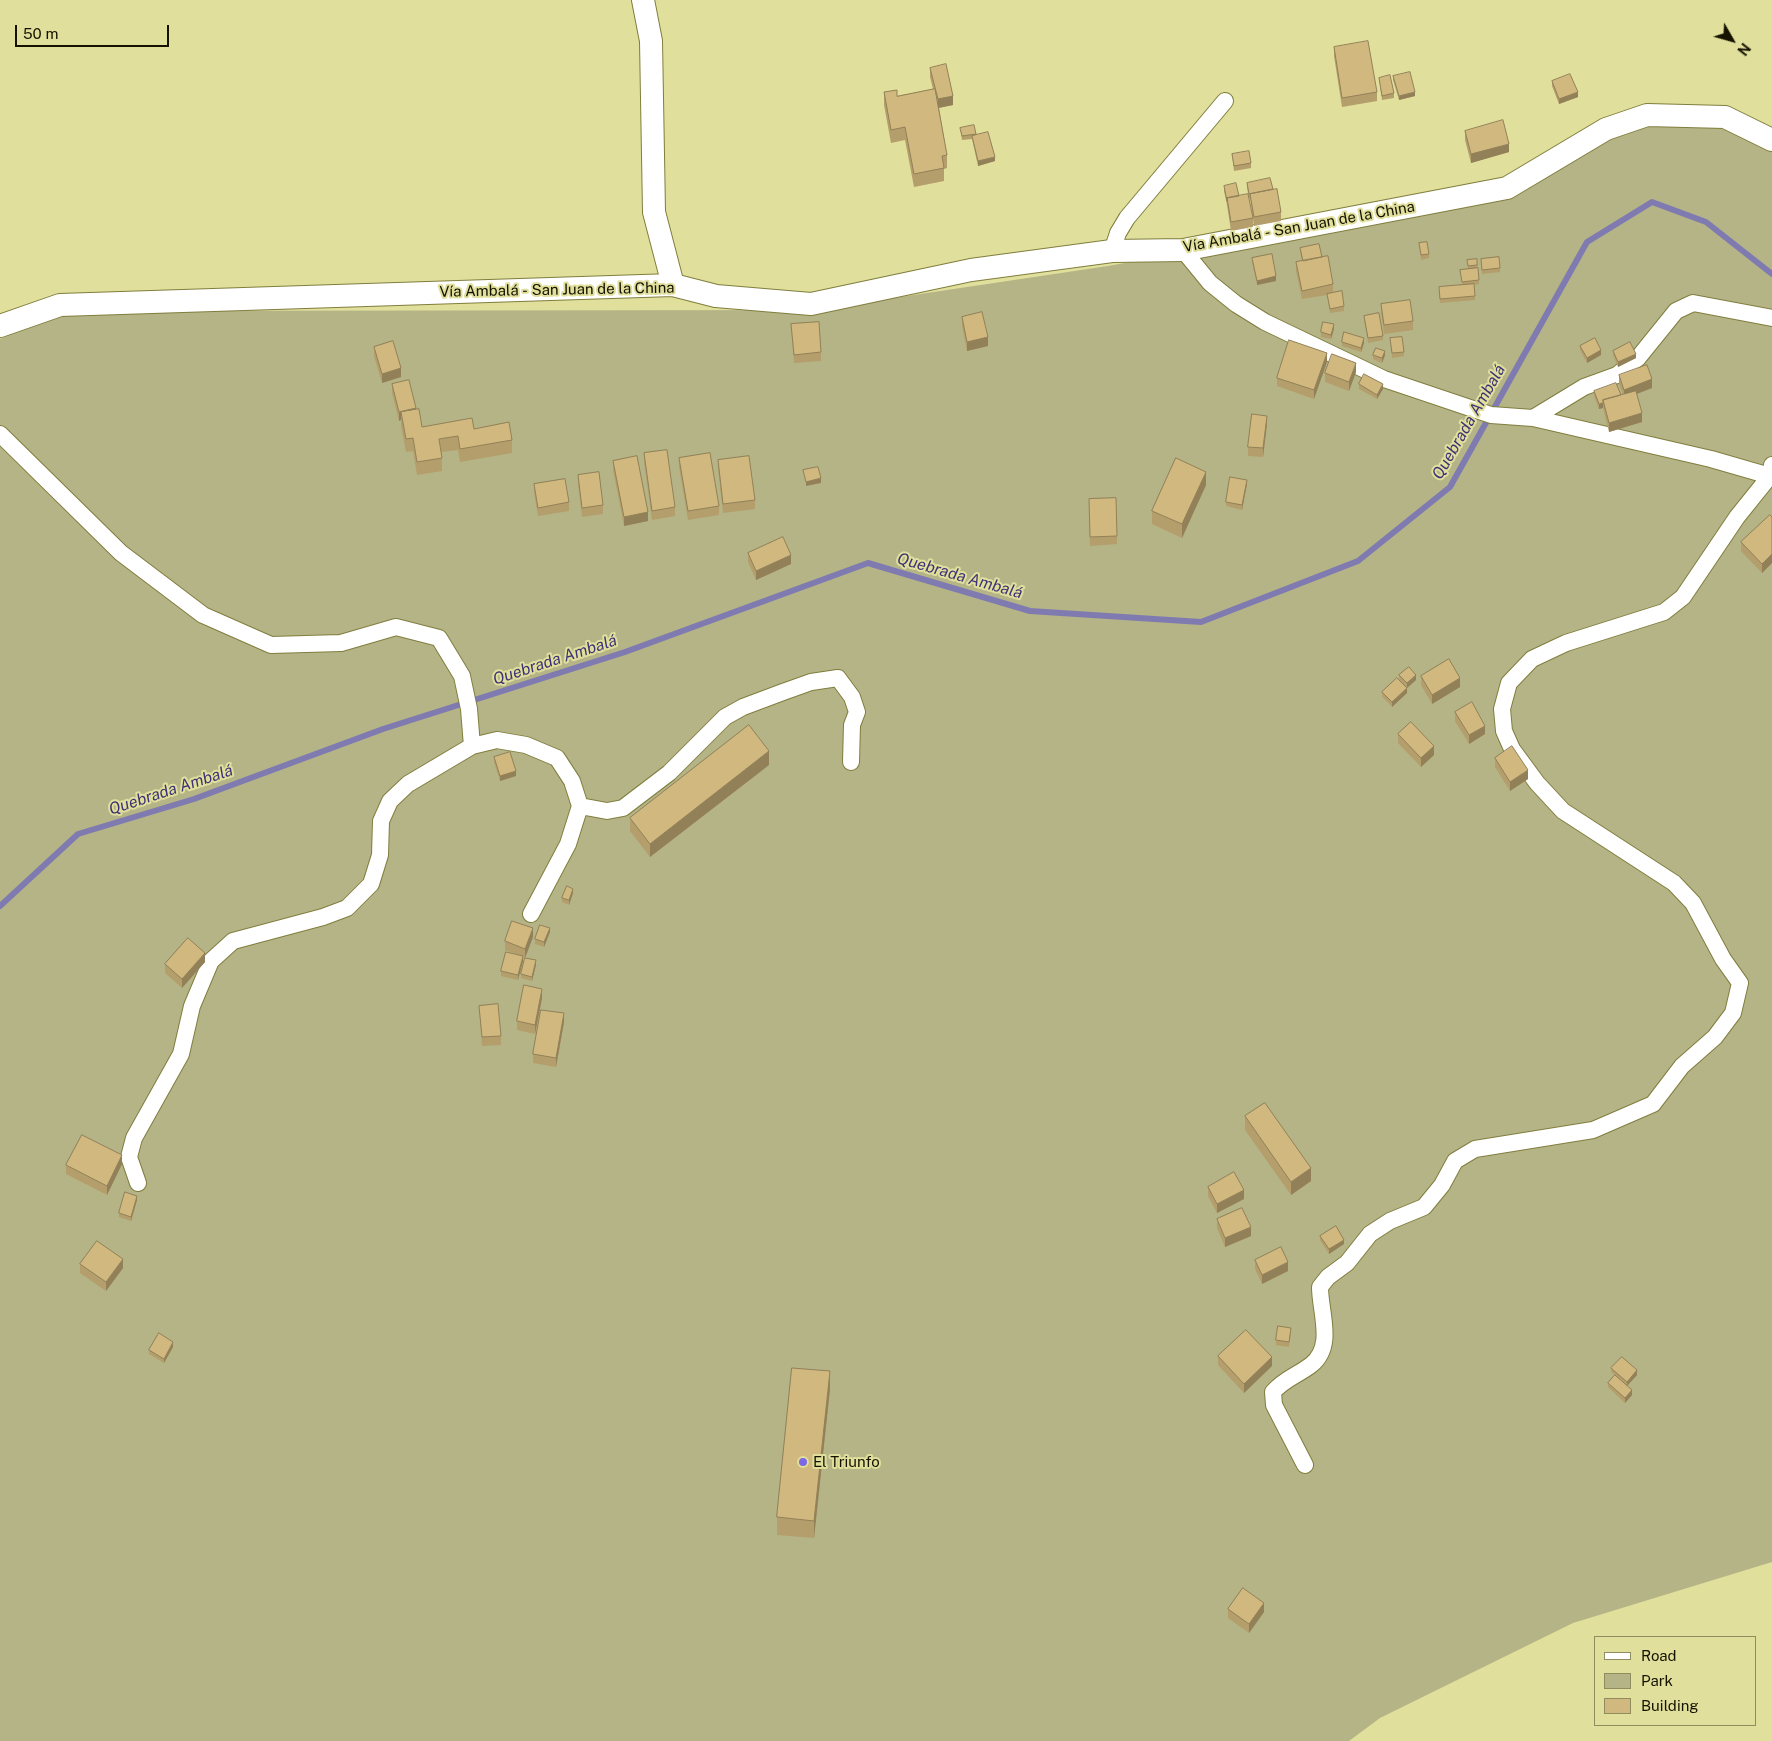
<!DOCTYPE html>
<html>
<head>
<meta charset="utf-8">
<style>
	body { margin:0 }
	#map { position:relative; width:1772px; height:1741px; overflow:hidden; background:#e0df9c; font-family:"Public Sans",sans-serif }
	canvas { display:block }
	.legend { position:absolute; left:1594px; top:1636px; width:162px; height:90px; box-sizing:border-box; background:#e0df9c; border:1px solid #8f8d5e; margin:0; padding:6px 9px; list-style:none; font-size:15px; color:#151300 }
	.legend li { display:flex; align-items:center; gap:10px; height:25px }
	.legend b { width:25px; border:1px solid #8f8d5e }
	.north { position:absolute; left:1707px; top:15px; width:50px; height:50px; -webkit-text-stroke:4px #e0df9c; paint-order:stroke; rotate:128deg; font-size:14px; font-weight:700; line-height:20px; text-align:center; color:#151300 }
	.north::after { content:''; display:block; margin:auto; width:18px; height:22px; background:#151300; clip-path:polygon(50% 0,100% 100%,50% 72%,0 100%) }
	.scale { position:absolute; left:15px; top:25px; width:154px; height:22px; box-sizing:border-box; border:2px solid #151300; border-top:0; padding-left:6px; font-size:15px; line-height:18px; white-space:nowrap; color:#151300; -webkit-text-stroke:4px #e0df9c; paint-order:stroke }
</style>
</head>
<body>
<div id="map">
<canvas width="1772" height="1741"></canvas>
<ul class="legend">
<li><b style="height:6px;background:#fff"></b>Road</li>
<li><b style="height:14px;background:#b5b487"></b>Park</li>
<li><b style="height:14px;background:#d1b87e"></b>Building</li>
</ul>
<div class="north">N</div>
<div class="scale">50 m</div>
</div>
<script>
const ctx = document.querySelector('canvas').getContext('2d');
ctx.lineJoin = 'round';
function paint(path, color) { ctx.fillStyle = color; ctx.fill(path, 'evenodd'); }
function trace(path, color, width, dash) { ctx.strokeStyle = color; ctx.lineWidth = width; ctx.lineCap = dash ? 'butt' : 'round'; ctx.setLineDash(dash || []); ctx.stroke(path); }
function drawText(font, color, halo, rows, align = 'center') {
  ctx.font = font + ' "Public Sans",sans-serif'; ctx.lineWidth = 4; ctx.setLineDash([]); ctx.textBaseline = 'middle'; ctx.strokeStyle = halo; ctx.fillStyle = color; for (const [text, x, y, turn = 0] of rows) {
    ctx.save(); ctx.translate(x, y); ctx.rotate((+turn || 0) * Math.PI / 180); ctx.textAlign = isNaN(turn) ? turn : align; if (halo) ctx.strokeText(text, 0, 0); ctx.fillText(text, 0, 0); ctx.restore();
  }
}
const green = new Path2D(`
	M 1725,117 L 1772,140 L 1772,1562 L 1573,1623 L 1380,1718 L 1349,1741 L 0,1741 L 0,339 L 61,311 L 813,310 L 1108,266 L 1512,193 L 1647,118 Z`);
const stream = new Path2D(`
	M 0,906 L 78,834 L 194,799 L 383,729 L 625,652 L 868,563 L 1030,611 L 1201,622 L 1358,561 L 1450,487 L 1587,242 L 1652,202 L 1706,222 L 1772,274`);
const street = new Path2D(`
	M 1183,250 L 1210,283 L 1236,304 L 1265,322 L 1384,379 L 1491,415 L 1533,418 L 1711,459 L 1770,476
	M 1112,251 L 1118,233 L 1127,218 L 1225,101
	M 1533,418 L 1584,387 L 1617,375 L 1638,358 L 1676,311 L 1693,303 L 1772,318
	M 0,434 L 121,553 L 203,615 L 271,645 L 341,643 L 396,627 L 439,638 L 462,676 L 469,709 L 472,746
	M 580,806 L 607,811 L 623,808 L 669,773 L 725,717 L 743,707 L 783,692 L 811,682 L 838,678 L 852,697 L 857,712 L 852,725 L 851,762
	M 138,1183 L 129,1157 L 134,1138 L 181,1054 L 192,1006 L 211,961 L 233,941 L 323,917 L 347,908 L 371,884 L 380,855 L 381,821 L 390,801 L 408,784 L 472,746 L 497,740 L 526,745 L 557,758 L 572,781 L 580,806 L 568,844 L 531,914
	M 1305,1465 L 1274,1405 L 1273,1392 C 1284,1379 1298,1375 1311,1365 C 1335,1346 1320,1313 1320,1287 L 1328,1277 L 1347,1263 L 1370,1234 L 1390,1221 L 1424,1207 L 1442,1185 L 1455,1161 L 1475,1149 L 1593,1130 L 1653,1104 L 1682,1066 L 1715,1037 L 1733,1013 L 1740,983 L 1723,959 L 1693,903 L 1674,883 L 1563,811 L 1537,783 L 1512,749 L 1504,731 L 1502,709 L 1509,683 L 1532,659 L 1566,643 L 1664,612 L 1683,597 L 1737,517 L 1770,476 L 1772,465`);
const secondary = new Path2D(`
	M 643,0 L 651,41 L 654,212 L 673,285
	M 0,326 L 60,305 L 673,285 L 716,296 L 811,304 L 971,270 L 1112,251 L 1183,250 L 1507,188 L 1606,129 L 1647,115 L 1725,117 L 1772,140`);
const wall = new Path2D(`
	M 1334,47 L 1377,92 L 1377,101 L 1342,107 L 1334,56 Z
	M 930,68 L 953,105 L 939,108 L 947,155 L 947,168 L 944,169 L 944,181 L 914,187 L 905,140 L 891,143 L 884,105 L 884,92 L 897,96 L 933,89 L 930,77 Z
	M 1393,76 L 1415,96 L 1399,100 L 1393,80 Z
	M 1379,78 L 1394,93 L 1394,98 L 1382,100 Z
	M 1552,81 L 1578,97 L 1559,104 L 1552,86 Z
	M 960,128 L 976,134 L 976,135 L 995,161 L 978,166 L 972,139 L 962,140 Z
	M 1465,131 L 1509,152 L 1471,163 L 1465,140 Z
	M 1232,154 L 1251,163 L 1251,168 L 1234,171 Z
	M 1247,183 L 1273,189 L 1281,212 L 1281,221 L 1254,226 L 1250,198 L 1249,199 L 1247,187 Z
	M 1224,186 L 1239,196 L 1253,218 L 1253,227 L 1231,231 L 1227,205 L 1224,191 Z
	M 1419,243 L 1429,254 L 1429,258 L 1421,260 Z
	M 1300,248 L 1322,257 L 1333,284 L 1333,293 L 1344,306 L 1344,311 L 1330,313 L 1327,295 L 1302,299 L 1296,271 L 1296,262 L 1302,261 L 1300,252 Z
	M 1252,258 L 1276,281 L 1257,285 L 1252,262 Z
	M 1477,259 L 1479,284 L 1474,285 L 1475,300 L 1440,303 L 1439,292 L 1462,285 L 1460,270 L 1468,269 L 1467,260 Z
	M 1481,259 L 1500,268 L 1500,272 L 1482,274 Z
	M 1381,304 L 1413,321 L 1413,330 L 1384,334 L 1381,313 Z
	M 1364,316 L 1383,336 L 1383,340 L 1368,343 L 1364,320 Z
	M 962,317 L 988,346 L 967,351 L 962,326 Z
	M 791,324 L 821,352 L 821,361 L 794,363 Z
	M 1334,329 L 1331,339 L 1321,337 L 1321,332 Z
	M 1390,338 L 1404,352 L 1404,356 L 1392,358 Z
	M 1342,342 L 1364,343 L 1361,352 L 1342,346 Z
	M 1580,346 L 1601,355 L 1587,363 L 1580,350 Z
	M 374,347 L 401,377 L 382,383 L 374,356 Z
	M 1613,351 L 1636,358 L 1618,367 L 1613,355 Z
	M 1373,355 L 1385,355 L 1382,363 L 1373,359 Z
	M 1327,362 L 1314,399 L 1277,386 L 1277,378 Z
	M 1356,372 L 1349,391 L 1325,382 L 1325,373 Z
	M 1619,375 L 1652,388 L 1636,394 L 1642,422 L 1609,432 L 1603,408 L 1599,409 L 1594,396 L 1594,391 L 1621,395 L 1623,395 L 1619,384 Z
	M 392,384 L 416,410 L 422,427 L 474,429 L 512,440 L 512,453 L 460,462 L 458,450 L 441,452 L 442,458 L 442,471 L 417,475 L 413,451 L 406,452 L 401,426 L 401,420 L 399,421 L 392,393 Z
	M 1359,384 L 1383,389 L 1377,399 L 1359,389 Z
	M 1267,424 L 1263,457 L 1248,456 L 1248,447 Z
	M 644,453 L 675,507 L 675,516 L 652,520 L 644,462 Z
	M 679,458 L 719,506 L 719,515 L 688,520 L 679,467 Z
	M 718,460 L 755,500 L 755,509 L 723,513 L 718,469 Z
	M 613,461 L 648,521 L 624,526 L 613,470 Z
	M 578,475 L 603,505 L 603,514 L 582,517 L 578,484 Z
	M 534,484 L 569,502 L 569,511 L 538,516 L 534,493 Z
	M 1247,484 L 1242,510 L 1226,506 L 1226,502 Z
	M 1206,485 L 1182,538 L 1152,524 L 1152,511 Z
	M 1089,499 L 1117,536 L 1117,544 L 1090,546 Z
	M 1772,517 L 1772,563 L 1762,573 L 1741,551 L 1741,542 Z
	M 748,553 L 791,564 L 756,580 L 748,562 Z
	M 1399,675 L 1416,680 L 1407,688 L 1399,679 Z
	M 1421,676 L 1460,687 L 1432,704 L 1421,685 Z
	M 1382,692 L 1407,693 L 1392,707 L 1382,696 Z
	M 1455,712 L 1485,734 L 1469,744 L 1455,721 Z
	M 1398,734 L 1434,755 L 1421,767 L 1398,743 Z
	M 494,757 L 516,776 L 500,781 L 494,762 Z
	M 1495,758 L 1528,779 L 1510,791 L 1495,767 Z
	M 769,765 L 650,857 L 630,831 L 630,818 Z
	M 573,893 L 569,905 L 562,902 L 562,898 Z
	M 550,932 L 544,947 L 535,944 L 535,939 Z
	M 533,937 L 525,958 L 523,957 L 523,961 L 518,980 L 501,976 L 501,971 L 519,955 L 505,950 L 505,941 Z
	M 205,962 L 182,988 L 165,973 L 165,964 Z
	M 536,965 L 532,981 L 521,978 L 521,974 Z
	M 542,998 L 535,1034 L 517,1030 L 517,1021 Z
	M 479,1006 L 501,1036 L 501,1045 L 482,1046 Z
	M 564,1022 L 556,1067 L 533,1063 L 533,1054 Z
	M 1245,1116 L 1311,1181 L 1291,1195 L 1245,1130 Z
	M 122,1164 L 107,1195 L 66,1174 L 66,1165 Z
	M 1208,1187 L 1244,1199 L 1217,1213 L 1208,1196 Z
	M 137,1200 L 131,1221 L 119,1217 L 119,1213 Z
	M 1217,1219 L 1251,1236 L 1225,1247 L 1217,1228 Z
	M 1320,1236 L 1344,1244 L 1329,1254 L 1320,1240 Z
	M 1255,1260 L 1288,1271 L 1262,1284 L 1255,1269 Z
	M 80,1264 L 123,1268 L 106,1291 L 80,1273 Z
	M 1291,1333 L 1289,1347 L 1276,1345 L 1276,1340 Z
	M 173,1347 L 164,1363 L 149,1354 L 149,1350 Z
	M 1218,1356 L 1272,1366 L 1244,1393 L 1218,1365 Z
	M 1611,1368 L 1637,1375 L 1627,1386 L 1632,1395 L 1625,1403 L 1608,1387 L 1608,1383 L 1615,1375 L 1611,1372 Z
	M 830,1389 L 814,1538 L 777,1535 L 777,1517 Z
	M 1228,1609 L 1264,1612 L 1249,1633 L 1228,1618 Z`);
const shadedWall = new Path2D(`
	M 1415,92 L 1415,96 L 1399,100 L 1399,96 Z
	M 1578,92 L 1578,97 L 1559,104 L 1559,99 Z
	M 953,96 L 953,105 L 938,108 L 938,99 Z
	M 1509,144 L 1509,152 L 1471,163 L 1471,154 Z
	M 995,157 L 995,161 L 978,166 L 978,161 Z
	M 1276,276 L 1276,281 L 1257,285 L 1257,281 Z
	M 1334,324 L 1334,329 L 1331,339 L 1331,335 Z
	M 988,337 L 988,346 L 967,351 L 967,342 Z
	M 1364,338 L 1364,343 L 1361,352 L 1361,348 Z
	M 1601,350 L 1601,355 L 1587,363 L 1587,358 Z
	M 1385,351 L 1385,355 L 1382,363 L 1382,358 Z
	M 1327,353 L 1327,362 L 1314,399 L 1314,390 Z
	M 1636,354 L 1636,358 L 1618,367 L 1618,362 Z
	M 1356,363 L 1356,372 L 1349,391 L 1349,382 Z
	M 401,368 L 401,377 L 382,383 L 382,374 Z
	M 1652,379 L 1652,388 L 1624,399 L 1624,390 Z
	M 1383,384 L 1383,389 L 1377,399 L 1377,395 Z
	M 1603,403 L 1603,408 L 1599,409 L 1599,404 Z
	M 416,408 L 416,417 L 401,412 L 401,420 L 399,421 L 399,412 Z
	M 1642,413 L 1642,422 L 1609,432 L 1609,423 Z
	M 1267,416 L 1267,424 L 1263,457 L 1263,448 Z
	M 1206,472 L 1206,485 L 1182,538 L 1182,524 Z
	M 821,478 L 821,483 L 806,486 L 806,482 Z
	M 1247,480 L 1247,484 L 1242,510 L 1242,505 Z
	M 648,512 L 648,521 L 624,526 L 624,517 Z
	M 1772,554 L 1772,563 L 1762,573 L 1762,564 Z
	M 791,555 L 791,564 L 756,580 L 756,571 Z
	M 1416,675 L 1416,680 L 1407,688 L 1407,683 Z
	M 1460,678 L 1460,687 L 1432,704 L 1432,695 Z
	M 1407,688 L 1407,693 L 1392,707 L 1392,702 Z
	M 1485,726 L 1485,734 L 1469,744 L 1469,735 Z
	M 1434,746 L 1434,755 L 1421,767 L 1421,758 Z
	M 769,751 L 769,765 L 650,857 L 650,844 Z
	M 1528,770 L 1528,779 L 1510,791 L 1510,782 Z
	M 516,771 L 516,776 L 500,781 L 500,776 Z
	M 573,889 L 573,893 L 569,905 L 569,900 Z
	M 533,928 L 533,937 L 525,958 L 525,949 Z
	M 550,928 L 550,932 L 544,947 L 544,942 Z
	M 205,953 L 205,962 L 182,988 L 182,979 Z
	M 523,956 L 523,961 L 518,980 L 518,975 Z
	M 536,960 L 536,965 L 532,981 L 532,977 Z
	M 542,989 L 542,998 L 535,1034 L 535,1025 Z
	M 564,1013 L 564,1022 L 556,1067 L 556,1058 Z
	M 122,1155 L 122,1164 L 107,1195 L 107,1186 Z
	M 1311,1168 L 1311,1181 L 1291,1195 L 1291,1182 Z
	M 1244,1190 L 1244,1199 L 1217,1213 L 1217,1204 Z
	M 137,1196 L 137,1200 L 131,1221 L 131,1217 Z
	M 1251,1227 L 1251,1236 L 1225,1247 L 1225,1238 Z
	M 1344,1240 L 1344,1244 L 1329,1254 L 1329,1249 Z
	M 123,1259 L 123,1268 L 106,1291 L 106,1282 Z
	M 1288,1262 L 1288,1271 L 1262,1284 L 1262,1275 Z
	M 173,1342 L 173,1347 L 164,1363 L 164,1359 Z
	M 1272,1357 L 1272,1366 L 1244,1393 L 1244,1384 Z
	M 1637,1370 L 1637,1375 L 1627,1386 L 1627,1382 Z
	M 830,1371 L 830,1389 L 814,1538 L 814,1521 Z
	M 1632,1390 L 1632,1395 L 1625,1403 L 1625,1398 Z
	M 1264,1603 L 1264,1612 L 1249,1633 L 1249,1624 Z`);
const building = new Path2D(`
	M 1368,41 L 1377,92 L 1342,98 L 1334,47 Z
	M 946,64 L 953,96 L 938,99 L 930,68 Z
	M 1410,72 L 1415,92 L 1399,96 L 1393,76 Z
	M 1570,74 L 1578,92 L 1559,99 L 1552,81 Z
	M 1390,75 L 1394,93 L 1382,96 L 1379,78 Z
	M 935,89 L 947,155 L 942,156 L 944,168 L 914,174 L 905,127 L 891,130 L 884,92 L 897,90 L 897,96 Z
	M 1503,120 L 1509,144 L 1471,154 L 1465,131 Z
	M 974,125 L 976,134 L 962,136 L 960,128 Z
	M 988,132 L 995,157 L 978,161 L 972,136 Z
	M 1249,151 L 1251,163 L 1234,166 L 1232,154 Z
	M 1270,178 L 1273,189 L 1249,194 L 1247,183 Z
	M 1236,183 L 1239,196 L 1227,198 L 1227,201 L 1224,186 Z
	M 1277,189 L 1281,212 L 1254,217 L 1250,194 Z
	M 1248,194 L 1253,218 L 1231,222 L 1227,198 Z
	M 1427,242 L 1429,254 L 1421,255 L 1419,243 Z
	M 1319,244 L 1322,257 L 1303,261 L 1300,248 Z
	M 1272,254 L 1276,276 L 1257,281 L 1252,258 Z
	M 1328,256 L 1333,284 L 1302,291 L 1296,262 Z
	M 1499,257 L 1500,268 L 1482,270 L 1481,259 Z
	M 1477,259 L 1477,265 L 1468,266 L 1467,260 Z
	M 1478,268 L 1479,280 L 1462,282 L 1460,270 Z
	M 1474,284 L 1475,296 L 1440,299 L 1439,287 Z
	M 1342,291 L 1344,306 L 1330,309 L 1327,294 Z
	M 1410,300 L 1413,321 L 1384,325 L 1381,304 Z
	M 982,312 L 988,337 L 967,342 L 962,317 Z
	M 1379,313 L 1383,336 L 1368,338 L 1364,316 Z
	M 819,322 L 821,352 L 794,355 L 791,324 Z
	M 1323,322 L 1334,324 L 1331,335 L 1321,332 Z
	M 1344,332 L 1364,338 L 1361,348 L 1342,342 Z
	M 1402,337 L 1404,352 L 1392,353 L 1390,338 Z
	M 1595,338 L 1601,350 L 1587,358 L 1580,346 Z
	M 1289,340 L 1327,353 L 1314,390 L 1277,378 Z
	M 393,341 L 401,368 L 382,374 L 374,347 Z
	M 1630,342 L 1636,354 L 1618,362 L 1613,351 Z
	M 1376,348 L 1385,351 L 1382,358 L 1373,355 Z
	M 1332,354 L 1356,363 L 1349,382 L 1325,373 Z
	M 1647,365 L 1652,379 L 1624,390 L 1619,375 Z
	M 1364,374 L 1383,384 L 1377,395 L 1359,384 Z
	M 409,380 L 416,408 L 399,412 L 392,384 Z
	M 1616,383 L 1621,395 L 1603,400 L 1603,403 L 1599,404 L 1594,391 Z
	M 1636,391 L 1642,413 L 1609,423 L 1603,400 Z
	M 419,409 L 422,427 L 472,418 L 474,429 L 509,422 L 512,440 L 460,449 L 458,436 L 439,439 L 442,458 L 417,462 L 413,438 L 406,439 L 401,412 Z
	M 1252,414 L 1267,416 L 1263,448 L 1248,447 Z
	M 667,450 L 675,507 L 652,511 L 644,453 Z
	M 710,453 L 719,506 L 688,511 L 679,458 Z
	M 637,456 L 648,512 L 624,517 L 613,461 Z
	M 749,456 L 755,500 L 723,504 L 718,460 Z
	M 1176,458 L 1206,472 L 1182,524 L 1152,511 Z
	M 818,467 L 821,478 L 806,482 L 803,470 Z
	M 599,472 L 603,505 L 582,508 L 578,475 Z
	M 1230,477 L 1247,480 L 1242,505 L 1226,502 Z
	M 565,479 L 569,502 L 538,508 L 534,484 Z
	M 1116,498 L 1117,536 L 1090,537 L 1089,499 Z
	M 1770,515 L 1772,517 L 1772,554 L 1762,564 L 1741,542 Z
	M 783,537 L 791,555 L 756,571 L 748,553 Z
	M 1449,659 L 1460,678 L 1432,695 L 1421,676 Z
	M 1409,667 L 1416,675 L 1407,683 L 1399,675 Z
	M 1397,678 L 1407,688 L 1392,702 L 1382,692 Z
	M 1472,702 L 1485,726 L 1469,735 L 1455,712 Z
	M 1411,722 L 1434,746 L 1421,758 L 1398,734 Z
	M 749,725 L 769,751 L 650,844 L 630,818 Z
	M 1512,746 L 1528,770 L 1510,782 L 1495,758 Z
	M 510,752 L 516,771 L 500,776 L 494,757 Z
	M 567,886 L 573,889 L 569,900 L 562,898 Z
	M 512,921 L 533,928 L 525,949 L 505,941 Z
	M 540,925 L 550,928 L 544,942 L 535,939 Z
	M 188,938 L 205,953 L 182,979 L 165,964 Z
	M 506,952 L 523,956 L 518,975 L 501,971 Z
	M 525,958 L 536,960 L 532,977 L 521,974 Z
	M 524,985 L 542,989 L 535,1025 L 517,1021 Z
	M 498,1004 L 501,1036 L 482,1037 L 479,1006 Z
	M 541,1010 L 564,1013 L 556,1058 L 533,1054 Z
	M 1265,1103 L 1311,1168 L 1291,1182 L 1245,1116 Z
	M 82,1135 L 122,1155 L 107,1186 L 66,1165 Z
	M 1234,1172 L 1244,1190 L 1217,1204 L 1208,1187 Z
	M 125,1192 L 137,1196 L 131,1217 L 119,1213 Z
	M 1242,1208 L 1251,1227 L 1225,1238 L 1217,1219 Z
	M 1336,1226 L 1344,1240 L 1329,1249 L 1320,1236 Z
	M 97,1241 L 123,1259 L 106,1282 L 80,1264 Z
	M 1281,1247 L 1288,1262 L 1262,1275 L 1255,1260 Z
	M 1278,1326 L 1291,1328 L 1289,1342 L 1276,1340 Z
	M 1246,1330 L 1272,1357 L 1244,1384 L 1218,1356 Z
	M 159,1333 L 173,1342 L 164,1359 L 149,1350 Z
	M 1622,1357 L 1637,1370 L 1627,1382 L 1611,1368 Z
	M 792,1368 L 830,1371 L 814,1521 L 777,1517 Z
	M 1615,1375 L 1632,1390 L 1625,1398 L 1608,1383 Z
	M 1243,1588 L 1264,1603 L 1249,1624 L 1228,1609 Z`);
const markers = [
	[803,1462,5,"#7c68e3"]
];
const streetNames = [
	["Vía Ambalá - San Juan de la China",1299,227,-10],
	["Vía Ambalá - San Juan de la China",557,290,-1]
];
const poiNames = [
	["El Triunfo",813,1462]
];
const waterNames = [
	["Quebrada Ambalá",1469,422,-60],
	["Quebrada Ambalá",960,576,16],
	["Quebrada Ambalá",555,660,-18],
	["Quebrada Ambalá",171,790,-18]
];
paint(green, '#b5b487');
trace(stream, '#7f7bb0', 6);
trace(street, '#807e3d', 18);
trace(secondary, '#807e3d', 24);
trace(street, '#fff', 16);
trace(secondary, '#fff', 22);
paint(wall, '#b49e6c');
paint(shadedWall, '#928158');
paint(building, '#d1b87e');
trace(building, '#928158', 1);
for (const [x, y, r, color] of markers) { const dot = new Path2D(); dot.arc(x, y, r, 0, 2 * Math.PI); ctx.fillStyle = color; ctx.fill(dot); trace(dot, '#e0df9c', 2); }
drawText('15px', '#151300', '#e0df9c', streetNames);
drawText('15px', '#151300', '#e0df9c', poiNames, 'left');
drawText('italic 16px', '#3d3275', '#e0df9c', waterNames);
</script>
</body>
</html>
